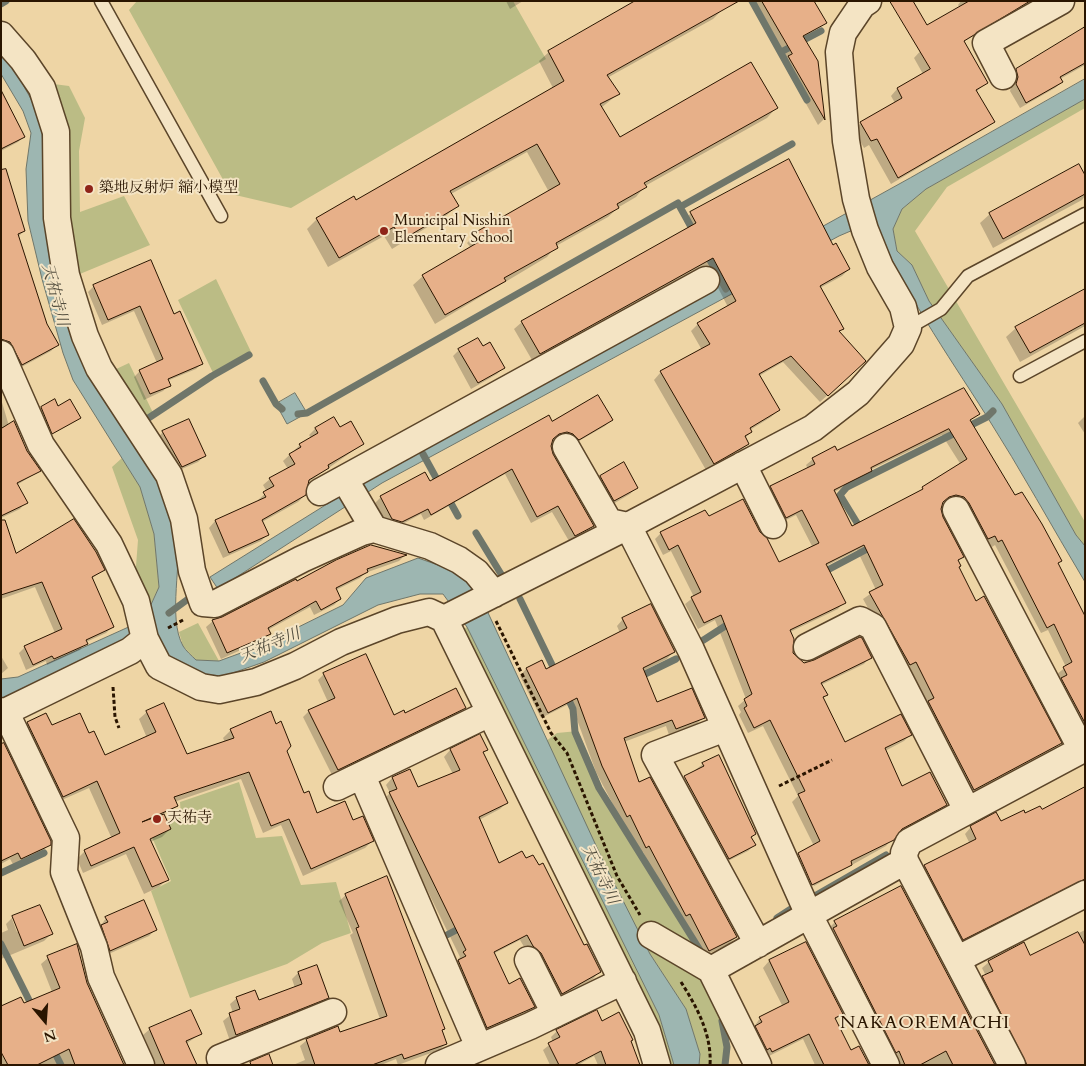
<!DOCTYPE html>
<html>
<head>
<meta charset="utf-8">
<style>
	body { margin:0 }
	#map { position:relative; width:1086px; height:1066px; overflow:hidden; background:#eed5a5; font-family:Cardo,serif }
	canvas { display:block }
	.frame { position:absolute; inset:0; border:2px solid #2a1500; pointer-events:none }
	.north { position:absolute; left:20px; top:996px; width:50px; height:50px; -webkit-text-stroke:4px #f4e4c4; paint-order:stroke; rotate:162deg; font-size:14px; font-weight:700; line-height:20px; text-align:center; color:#2a1500 }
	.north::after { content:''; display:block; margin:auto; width:18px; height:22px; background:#2a1500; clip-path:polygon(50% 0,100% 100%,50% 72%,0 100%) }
</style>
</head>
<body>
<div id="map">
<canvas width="1086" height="1066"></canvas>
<div class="frame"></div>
<div class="north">N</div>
</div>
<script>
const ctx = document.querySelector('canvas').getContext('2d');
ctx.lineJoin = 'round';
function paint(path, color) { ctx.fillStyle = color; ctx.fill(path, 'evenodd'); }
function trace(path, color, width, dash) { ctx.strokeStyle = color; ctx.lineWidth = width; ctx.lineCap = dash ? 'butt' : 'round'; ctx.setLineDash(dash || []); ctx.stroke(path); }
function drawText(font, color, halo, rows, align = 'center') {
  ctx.font = font + ' Cardo,"Noto Serif JP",serif'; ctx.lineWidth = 4; ctx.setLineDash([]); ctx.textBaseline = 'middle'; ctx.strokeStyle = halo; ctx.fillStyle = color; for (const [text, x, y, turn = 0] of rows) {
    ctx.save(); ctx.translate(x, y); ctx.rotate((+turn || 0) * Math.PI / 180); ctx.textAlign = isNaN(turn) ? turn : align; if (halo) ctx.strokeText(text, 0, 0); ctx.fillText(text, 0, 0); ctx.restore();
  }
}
const green = new Path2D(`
	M 137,1 L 513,1 L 546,59 L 291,208 L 231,194 L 129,10 Z
	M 46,83 L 69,86 L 85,118 L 79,151 L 80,212 L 124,196 L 150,245 L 75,276 Z
	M 1085,99 L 1085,108 L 947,187 L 915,231 L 1085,522 L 1085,546 L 1076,535 L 1002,404 L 929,301 L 912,265 L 897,251 L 893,229 L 902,209 L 926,189 Z
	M 216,279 L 253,356 L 215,377 L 178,300 Z
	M 129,363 L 155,417 L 144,424 L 112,371 Z
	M 122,458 L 140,487 L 154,534 L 159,587 L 148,610 L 129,571 L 136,566 L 138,540 L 112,467 Z
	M 198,623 L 219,661 L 196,660 L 183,646 L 179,632 Z
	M 467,627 L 659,1015 L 674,1065 L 665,1065 L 462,630 Z
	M 578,731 L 602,787 L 708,963 L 727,1026 L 729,1047 L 726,1065 L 699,1065 L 700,1054 L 686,1009 L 650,954 L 605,867 L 546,741 L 557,733 Z
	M 239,782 L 256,838 L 282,836 L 301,885 L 336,882 L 351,933 L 322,943 L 287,964 L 190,998 L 151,891 L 171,881 L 148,828 L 181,816 L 180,802 Z`);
const water = new Path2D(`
	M 1,54 L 14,68 L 32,101 L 42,132 L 45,171 L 44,219 L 55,277 L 126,433 L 146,464 L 152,463 C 160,483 173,506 177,527 C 183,561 167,617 183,646 C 186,651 192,656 196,660 L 219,661 L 260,646 L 343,605 L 366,578 L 418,558 L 458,572 L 477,589 L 606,867 L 650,954 L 686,1009 L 700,1054 L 699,1065 L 674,1065 L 659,1015 L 467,627 L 443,594 L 420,594 L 378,605 L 264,662 L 224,676 L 194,674 L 176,667 L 165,653 L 156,630 L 123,641 L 1,699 L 1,679 L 18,677 L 144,620 L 159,587 L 154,534 L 140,487 L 73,380 L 63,353 L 42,279 L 28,221 L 26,169 L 31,133 L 23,111 L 1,74 Z
	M 1085,79 L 1085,99 L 926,189 L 902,209 L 893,229 L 897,251 L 912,265 L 929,301 L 1002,404 L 1076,535 L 1085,546 L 1085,582 C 1052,527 1021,470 986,415 C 946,352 903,291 874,221 L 839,236 L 382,483 L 218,589 L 210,577 L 372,476 L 910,178 Z
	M 295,393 L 307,413 L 287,424 L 276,404 Z`);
const shadow = new Path2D(`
	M 506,1 L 523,1 L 510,9 Z
	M 753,1 L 817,1 L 814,3 L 825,23 L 803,38 L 816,61 L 824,119 L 818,125 L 783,63 L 785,60 Z
	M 961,1 L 1035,1 L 963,42 L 986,83 L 976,92 L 993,121 L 986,128 L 891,184 L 869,145 L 864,148 L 854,130 L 861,123 L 895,103 L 891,96 L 897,89 L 923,74 L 914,58 L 960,8 L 958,5 Z
	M 723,9 L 713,19 L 607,78 L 618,94 L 601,108 L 620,138 L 776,108 L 767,118 L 645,186 L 636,197 L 619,207 L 608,217 L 556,246 L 547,257 L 435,324 L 413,285 L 423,276 L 471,248 L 467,243 L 477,233 L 549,192 L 527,152 L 451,194 L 457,205 L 447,215 L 392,249 L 384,236 L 328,267 L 307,229 L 317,219 L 355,201 L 553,88 L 539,61 L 549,52 Z
	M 1085,25 L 1085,65 L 1060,79 L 1062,82 L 1055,88 L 1020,108 L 1010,91 L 1012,84 L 1010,77 L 1017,70 L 1079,32 Z
	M 1,99 L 24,136 L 18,142 L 1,151 Z
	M 1085,178 L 1085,196 L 1082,200 L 993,248 L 980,223 L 990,214 Z
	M 1,187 L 24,231 L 18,237 L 46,324 L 57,345 L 51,351 L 16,370 L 1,347 Z
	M 691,213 L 833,246 L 849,269 L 842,276 L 820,288 L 843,328 L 839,332 L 857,368 L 820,402 L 783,362 L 759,376 L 779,410 L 771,417 L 750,430 L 751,432 L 745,438 L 748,444 L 740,451 L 706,470 L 654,380 L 661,372 L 702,350 L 691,331 L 698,324 L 728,307 L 706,265 L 532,360 L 514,329 L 522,322 L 688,229 L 684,221 Z
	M 94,286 L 174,316 L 202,363 L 196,369 L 167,381 L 169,385 L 163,391 L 144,400 L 134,377 L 140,371 L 157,363 L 134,311 L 102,325 L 88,292 Z
	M 1085,290 L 1085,326 L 1020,362 L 1006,337 L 1016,328 Z
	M 482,348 L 504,367 L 497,374 L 471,389 L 453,356 L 459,350 Z
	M 1,399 L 9,426 L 1,443 Z
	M 41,408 L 57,426 L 42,431 L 35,415 Z
	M 979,413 L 969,422 L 1057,564 L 1085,619 L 1085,741 L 1056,686 L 1060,681 L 1057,674 L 1066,667 L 1048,630 L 1041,633 L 995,545 L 992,547 L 988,542 L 982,545 L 950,501 L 942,502 L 940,510 L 962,557 L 957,562 L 958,567 L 975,602 L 1060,743 L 1054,750 L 967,796 L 922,708 L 927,703 L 910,668 L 903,671 L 863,599 L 876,590 L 857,550 L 826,566 L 844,602 L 838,609 L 790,632 L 792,654 L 803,665 L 870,657 L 864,664 L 821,685 L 826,695 L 822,699 L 844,744 L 910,735 L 904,741 L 885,751 L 902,787 L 946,804 L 939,811 L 897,833 L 886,846 L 814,886 L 798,854 L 814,846 L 792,802 L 798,796 L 763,726 L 748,733 L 739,715 L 741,712 L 738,706 L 746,699 L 715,620 L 698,629 L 685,604 L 694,597 L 671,551 L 663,555 L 655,539 L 661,533 L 708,518 L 759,532 L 778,564 L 813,548 L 796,515 L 780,523 L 765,493 L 771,487 L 808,469 L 806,465 L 813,459 ZM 942,435 L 961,465 L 919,492 L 852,527 L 834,492 L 864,477 L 870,470 Z
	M 1085,416 L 1085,434 L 1078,423 Z
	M 334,418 L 340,428 L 363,444 L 307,483 L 305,495 L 298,502 L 262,522 L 267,535 L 261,541 L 223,558 L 209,528 L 215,521 L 259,502 L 258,500 L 267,492 L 263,485 L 270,479 L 288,469 L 283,461 L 300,445 L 311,438 L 309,435 L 315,429 Z
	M 611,420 L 605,426 L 572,445 L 560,438 L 552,440 L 550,446 L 552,455 L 593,526 L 586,532 L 569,541 L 552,512 L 531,523 L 505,474 L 424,520 L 421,514 L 395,528 L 386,525 L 375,503 L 381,497 L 430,483 L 551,422 Z
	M 163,432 L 204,456 L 198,462 L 175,472 L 157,438 Z
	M 1,471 L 39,471 L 17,485 L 26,502 L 20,509 L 1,518 Z
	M 600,476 L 636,488 L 630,494 L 608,507 L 594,483 Z
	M 1,545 L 15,555 L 103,570 L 91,579 L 112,627 L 106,633 L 86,642 L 80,650 L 47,665 L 46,661 L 26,670 L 19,653 L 25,647 L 55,633 L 35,587 L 1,599 Z
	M 405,555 L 399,561 L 365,573 L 360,578 L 336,590 L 340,599 L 334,605 L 314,615 L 310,607 L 268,630 L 269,633 L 263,640 L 221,659 L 206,627 L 213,621 L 222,618 L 297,583 Z
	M 623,619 L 673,652 L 667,659 L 643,671 L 656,704 L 703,717 L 697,724 L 669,735 L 666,726 L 624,742 L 639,783 L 736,937 L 729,944 L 702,957 L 683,919 L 679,921 L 643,852 L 639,854 L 596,772 L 571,703 L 541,718 L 520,676 L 526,669 L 541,662 L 545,671 L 620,633 L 617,626 Z
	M 1,656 L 8,668 L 1,674 Z
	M 324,674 L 393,717 L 464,708 L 458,714 L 332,775 L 303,717 L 309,711 L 328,702 L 318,680 Z
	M 147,712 L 187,755 L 225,742 L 223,738 L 231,730 L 285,751 L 303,794 L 317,814 L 352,822 L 372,841 L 365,848 L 303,876 L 281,825 L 263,833 L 241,779 L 174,802 L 176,805 L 163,815 L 170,829 L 162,837 L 150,842 L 167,879 L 159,887 L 144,894 L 126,854 L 83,873 L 77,859 L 85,851 L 112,839 L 89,788 L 55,803 L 20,731 L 28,723 L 88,735 L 105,756 L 147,738 L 139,719 Z
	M 480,736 L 486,750 L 482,754 L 507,802 L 500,809 L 479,820 L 498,865 L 584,947 L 599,972 L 593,979 L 555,999 L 520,940 L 493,954 L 509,986 L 533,1007 L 527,1013 L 481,1034 L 452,967 L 460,957 L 383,800 L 390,793 L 386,785 L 392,778 L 409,770 L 417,789 L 453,774 L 444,757 L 450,750 Z
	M 1,745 L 49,844 L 42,852 L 14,866 L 10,859 L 1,864 Z
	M 703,764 L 755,834 L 751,838 L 754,845 L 748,851 L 722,864 L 678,783 Z
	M 1085,789 L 1085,887 L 1078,885 L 1071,887 L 957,945 L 919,873 L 925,866 L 970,844 L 965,834 L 971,827 L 1000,823 L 1042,811 Z
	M 797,855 L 812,887 L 805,890 L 792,860 Z
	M 386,878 L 446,1044 L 439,1050 L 398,1065 L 396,1059 L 381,1065 L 293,1065 L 305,1060 L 300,1046 L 307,1040 L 340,1034 L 380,1019 L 350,935 L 353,933 L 339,901 L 346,895 Z
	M 901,888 L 994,1065 L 893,1065 L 828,929 L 835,922 Z
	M 13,917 L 51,934 L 44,941 L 1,959 L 1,933 L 8,930 L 6,924 ZM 12,919 L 14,919 L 19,931 L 17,932 Z
	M 106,918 L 156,929 L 149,936 L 104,956 L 96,933 Z
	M 1085,930 L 1085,1065 L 1019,1065 L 977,984 L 986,976 L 982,968 L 989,962 L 1030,957 Z
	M 805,943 L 841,1014 L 835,1020 L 851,1052 L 869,1065 L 815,1065 L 803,1039 L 763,1059 L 750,1033 L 760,1018 L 783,1007 L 763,968 L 769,961 Z
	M 48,958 L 86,983 L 123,1065 L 1,1065 L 1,1008 L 23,1005 L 52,992 L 41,964 Z
	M 298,973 L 327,998 L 321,1004 L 230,1041 L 223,1021 L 233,1013 L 230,1004 L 237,998 L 258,1001 L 295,988 L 292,979 Z
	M 601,1022 L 630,1041 L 639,1065 L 598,1065 L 594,1056 L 578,1065 L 550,1065 L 543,1050 L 553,1042 L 551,1037 L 557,1031 Z
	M 150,1029 L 200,1034 L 186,1044 L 196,1065 L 153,1065 L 155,1063 L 143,1035 Z`);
const stream = new Path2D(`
	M 752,1 L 807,100
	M 1,4 L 6,1
	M 781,52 L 821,31
	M 680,207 L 694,232
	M 706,253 L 726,289
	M 263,381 L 276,404 L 282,409
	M 298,414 L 307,413 L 678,203 L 680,207 L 792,144
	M 147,419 L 212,376 L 249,355
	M 423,454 L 440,485
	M 447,496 L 458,516
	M 862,531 L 840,495 L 847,487 L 987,417 L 993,411
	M 476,533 L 501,574
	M 822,573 L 871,547 L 870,544
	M 520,599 L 556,673
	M 169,613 L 195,594
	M 702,641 L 733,621
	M 639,677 L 676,659
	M 566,694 L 573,709 L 575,732 L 599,788 L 703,955
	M 1,873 L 44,853
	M 813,897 L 886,855
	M 777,918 L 794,907
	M 443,937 L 464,926
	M 1,944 L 33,1008
	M 722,1021 L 727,1047 L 725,1065
	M 52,1047 L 61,1065`);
const building = new Path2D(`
	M 635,1 L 739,1 L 607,75 L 620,94 L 600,104 L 620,137 L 751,62 L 778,108 L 644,183 L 647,187 L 617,204 L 619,208 L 556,243 L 558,248 L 504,278 L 506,281 L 445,315 L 422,275 L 482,240 L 476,232 L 560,184 L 537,144 L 450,191 L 459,206 L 402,240 L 394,227 L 339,258 L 316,218 L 354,196 L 356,200 L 564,81 L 548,51 Z
	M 762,1 L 814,1 L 827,23 L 803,36 L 818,61 L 825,120 L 788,56 L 792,54 Z
	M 890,1 L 913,1 L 927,25 L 969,1 L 1030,1 L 964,41 L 988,83 L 976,90 L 995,122 L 898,178 L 877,139 L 871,141 L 860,122 L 902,98 L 897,88 L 930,69 Z
	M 1085,27 L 1085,63 L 1060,77 L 1063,82 L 1026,103 L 1016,84 L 1018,77 L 1016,69 Z
	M 1,90 L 25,137 L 1,149 Z
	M 789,159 L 833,245 L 836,243 L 850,269 L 820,286 L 844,329 L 839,331 L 866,361 L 828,396 L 791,356 L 759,374 L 780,410 L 750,428 L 752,432 L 745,436 L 749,444 L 714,464 L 660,371 L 710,344 L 697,323 L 736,301 L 713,258 L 540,354 L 521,321 L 696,223 L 690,212 Z
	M 1079,164 L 1085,175 L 1085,194 L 1003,239 L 989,213 Z
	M 6,169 L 25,231 L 18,234 L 47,324 L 59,345 L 22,365 L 10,342 L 1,339 L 1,170 Z
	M 151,260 L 174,314 L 180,311 L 203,364 L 168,379 L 171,386 L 150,394 L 139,370 L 163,359 L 140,306 L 108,320 L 93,285 Z
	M 1085,289 L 1085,323 L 1030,353 L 1015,327 Z
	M 478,338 L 483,346 L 490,342 L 505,368 L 478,383 L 458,349 Z
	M 964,388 L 980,414 L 970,420 L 1015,495 L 1022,492 L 1042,524 L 1062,561 L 1058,563 L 1085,616 L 1085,723 L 1061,678 L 1067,675 L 1063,667 L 1072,662 L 1054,624 L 1047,628 L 1002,540 L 998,542 L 995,536 L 988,539 L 969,503 L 964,497 L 956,495 L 949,497 L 943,502 L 941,509 L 943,517 L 964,557 L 958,560 L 961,566 L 959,567 L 976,601 L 984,596 L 1062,743 L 974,790 L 928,701 L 934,698 L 916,662 L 910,665 L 869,592 L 883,585 L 864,545 L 826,564 L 846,603 L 790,630 L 794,639 L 793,653 L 804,663 L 814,660 L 860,637 L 862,638 L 872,658 L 821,683 L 828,695 L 823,697 L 845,742 L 901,714 L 912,735 L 885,748 L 902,786 L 930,772 L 947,805 L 902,829 L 894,840 L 851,861 L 852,865 L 812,885 L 798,853 L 820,841 L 798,794 L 805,791 L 770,720 L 754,728 L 744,708 L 747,706 L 744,699 L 752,694 L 721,615 L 704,623 L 691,597 L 701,592 L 678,545 L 669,550 L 660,532 L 705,510 L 709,516 L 743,499 L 760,532 L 767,538 L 779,562 L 819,543 L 802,510 L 786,518 L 770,486 L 815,464 L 812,458 L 835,446 L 837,450 ZM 949,429 L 967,459 L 922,487 L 923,489 L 852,526 L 834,490 L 872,471 L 871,468 Z
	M 598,395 L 613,420 L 579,440 L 573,434 L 567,432 L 559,434 L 553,439 L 551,446 L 553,454 L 594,526 L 575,536 L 558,506 L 537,517 L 512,469 L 431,515 L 428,509 L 402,522 L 392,519 L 380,496 L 425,472 L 430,481 L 549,415 L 552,421 Z
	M 55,399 L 58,406 L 70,399 L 81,418 L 52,434 L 41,407 Z
	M 334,417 L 340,427 L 351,421 L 364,444 L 328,465 L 329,468 L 309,480 L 306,495 L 262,520 L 269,535 L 229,553 L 215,520 L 266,497 L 263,492 L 274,486 L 269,478 L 295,464 L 289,454 L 301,447 L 299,444 L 318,433 L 315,428 Z
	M 189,419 L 206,456 L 182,467 L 162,431 Z
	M 14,421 L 27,451 L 41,471 L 17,483 L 28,503 L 1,516 L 1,429 Z
	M 624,462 L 638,488 L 614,501 L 600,476 Z
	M 74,519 L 96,552 L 105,570 L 92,577 L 114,627 L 86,640 L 88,644 L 54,659 L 52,656 L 33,665 L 24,646 L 62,629 L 42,582 L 1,595 L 1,520 L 5,520 L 16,553 Z
	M 371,545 L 407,555 L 367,569 L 368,572 L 336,588 L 341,599 L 321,610 L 316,601 L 268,628 L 271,634 L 227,653 L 212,620 L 222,617 L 296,579 L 297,581 L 336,560 Z
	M 651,604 L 675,652 L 643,668 L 657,702 L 692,688 L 705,718 L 676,729 L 672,720 L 624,738 L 639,782 L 650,777 L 737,937 L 709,951 L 690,914 L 686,916 L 649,846 L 646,848 L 630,815 L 627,817 L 602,766 L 577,698 L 548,713 L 526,668 L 542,660 L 546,669 L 627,628 L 622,618 Z
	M 366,654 L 394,715 L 404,710 L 405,713 L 456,688 L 466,708 L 338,770 L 308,710 L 335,698 L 323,673 Z
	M 164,703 L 187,754 L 234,738 L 230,729 L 271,711 L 276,724 L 281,721 L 291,746 L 287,751 L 304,793 L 309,791 L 317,813 L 345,801 L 353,820 L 363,816 L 374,841 L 311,869 L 289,819 L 271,826 L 249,772 L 174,797 L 178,806 L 142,822 L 164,814 L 171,829 L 150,839 L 169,880 L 152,887 L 134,847 L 91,866 L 84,850 L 120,833 L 97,781 L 63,797 L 27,722 L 46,713 L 52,725 L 80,713 L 89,733 L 94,731 L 105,755 L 156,732 L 146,711 Z
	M 480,734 L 488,750 L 483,752 L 508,803 L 479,817 L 499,863 L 522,851 L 526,858 L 533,855 L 539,865 L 543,863 L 584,945 L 587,944 L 601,972 L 562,994 L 541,953 L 533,946 L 527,935 L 494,952 L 509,984 L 520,978 L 535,1007 L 487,1028 L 458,960 L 466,956 L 463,952 L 466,950 L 389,792 L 397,789 L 392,777 L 410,769 L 418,787 L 460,770 L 450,749 Z
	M 4,743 L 51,841 L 51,845 L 21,859 L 18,853 L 1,861 L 1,744 Z
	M 719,755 L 756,834 L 751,837 L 756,845 L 729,859 L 684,776 L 704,766 L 702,763 Z
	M 1085,787 L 1085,879 L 963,940 L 924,865 L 976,839 L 970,826 L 996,812 L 1001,821 L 1024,810 L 1025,813 L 1040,806 L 1042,809 Z
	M 387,876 L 445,1029 L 442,1030 L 447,1044 L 404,1059 L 402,1054 L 372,1065 L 315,1065 L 306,1039 L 338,1026 L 340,1032 L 387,1016 L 356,928 L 359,927 L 345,894 Z
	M 901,886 L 995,1065 L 953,1065 L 946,1051 L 920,1065 L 905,1065 L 899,1051 L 896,1053 L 833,928 L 837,926 L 834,921 Z
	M 144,900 L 157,930 L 110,951 L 101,925 L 108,922 L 105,917 Z
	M 40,905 L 53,934 L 24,946 L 12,916 Z
	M 1078,932 L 1085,945 L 1085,1065 L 1027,1065 L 982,976 L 993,971 L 988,961 L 1024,942 L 1030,955 Z
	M 806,942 L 843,1014 L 835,1018 L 851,1050 L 859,1046 L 869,1065 L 824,1065 L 809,1034 L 772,1052 L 770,1048 L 767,1050 L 755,1026 L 762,1022 L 759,1017 L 789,1002 L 769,960 Z
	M 77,944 L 87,983 L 124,1065 L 75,1065 L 69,1049 L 37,1065 L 8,1065 L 1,1052 L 1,1006 L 21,997 L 24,1003 L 60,988 L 47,956 Z
	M 317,965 L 329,998 L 236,1035 L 229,1013 L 240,1009 L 236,997 L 255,990 L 259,1000 L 302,984 L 298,972 Z
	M 191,1010 L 202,1034 L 186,1041 L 197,1065 L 165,1065 L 149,1028 Z
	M 597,1010 L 602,1021 L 619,1012 L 633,1040 L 631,1041 L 640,1065 L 606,1065 L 601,1051 L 574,1065 L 559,1065 L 548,1043 L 560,1037 L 556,1030 Z
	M 269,1054 L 273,1065 L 251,1065 L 250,1062 Z`);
const path = new Path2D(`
	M 496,621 L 551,733 L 567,753 L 617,876 L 640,915
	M 168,628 L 185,619
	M 113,687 L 115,717 L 119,728
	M 779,786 L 832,760
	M 681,982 C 697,1007 712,1035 710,1065`);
const service = new Path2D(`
	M 101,1 L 221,216
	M 908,328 L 941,309 L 968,276 L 1085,214
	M 1020,376 L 1085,341`);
const minor = new Path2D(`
	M 1,35 L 23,60 L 42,88 L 56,132 L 57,218 L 66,275 L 85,336 L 99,368 L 169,475 L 184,519 L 192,571 L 203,603 L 215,604 L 302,559 L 362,532 L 374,529 L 430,546 L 459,560 L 476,572 L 494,594
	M 1003,76 L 986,43 L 1061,1
	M 1,354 L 41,445 L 109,544 L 136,601 L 145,639 L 159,666 L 201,687 L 219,690 L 256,682 L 295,666 L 341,642 L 397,620 L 429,612 L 444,619 L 647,1031 L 657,1065
	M 566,447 L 609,522 L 628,526 L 691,650 L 809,915 L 886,1065
	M 743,465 L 773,525
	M 345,480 L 374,529
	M 320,492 L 706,280
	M 956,510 L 1082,750
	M 444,619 L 628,526 L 813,428 L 858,393 L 901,344 L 908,328 L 903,307 L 880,267 L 865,230 L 856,199 L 846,141 L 839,52 L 843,33 L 862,5 L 868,1
	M 807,647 L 860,620 L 873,627 L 967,810
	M 5,711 L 66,838 L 64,872 L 94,947 L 101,977 L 141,1065
	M 1,714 L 130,651 L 145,639
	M 725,728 L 655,755 L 758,944
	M 362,776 L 479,1047
	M 337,787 L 490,713
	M 905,861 L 1012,1065
	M 651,935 L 711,970 L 758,1065
	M 958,959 L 1085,894
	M 528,960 L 555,1014
	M 711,970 L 905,861 L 904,853 L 909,842 L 1085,748
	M 220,1058 L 333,1012
	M 439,1065 L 530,1026 L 623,981`);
const markers = [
	[89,189,5,"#8f2418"],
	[384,231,5,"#8f2418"],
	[157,819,5,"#8f2418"]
];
const poiNames = [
	["築地反射炉 縮小模型",99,189],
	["Municipal Nisshin",394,222],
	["Elementary School",394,239],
	["天祐寺",167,819]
];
const waterNames = [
	["天祐寺川",54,295,75],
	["天祐寺川",270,646,-23],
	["天祐寺川",599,875,64]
];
const quarterNames = [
	["NAKAOREMACHI",925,1024]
];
paint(green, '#bbbc85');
paint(water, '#9db6b1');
trace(water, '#6f766a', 1);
paint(shadow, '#0003');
trace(stream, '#6f766a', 7);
paint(building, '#e7b089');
trace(building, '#2a1500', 1);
trace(service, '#5b4529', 15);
trace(minor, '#5b4529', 29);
trace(path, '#2a1500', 3, [4, 2.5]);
trace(service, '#f4e4c4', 12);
trace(minor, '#f4e4c4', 26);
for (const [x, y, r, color] of markers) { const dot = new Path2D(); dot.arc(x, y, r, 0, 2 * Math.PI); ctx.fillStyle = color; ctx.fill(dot); trace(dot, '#f4e4c4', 2); }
drawText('15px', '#2a1500', '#f4e4c4', poiNames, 'left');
drawText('italic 16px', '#524d3e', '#f4e4c4', waterNames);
ctx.letterSpacing = '1px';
drawText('18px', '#2a1500', '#f4e4c4', quarterNames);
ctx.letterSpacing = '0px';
</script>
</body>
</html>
